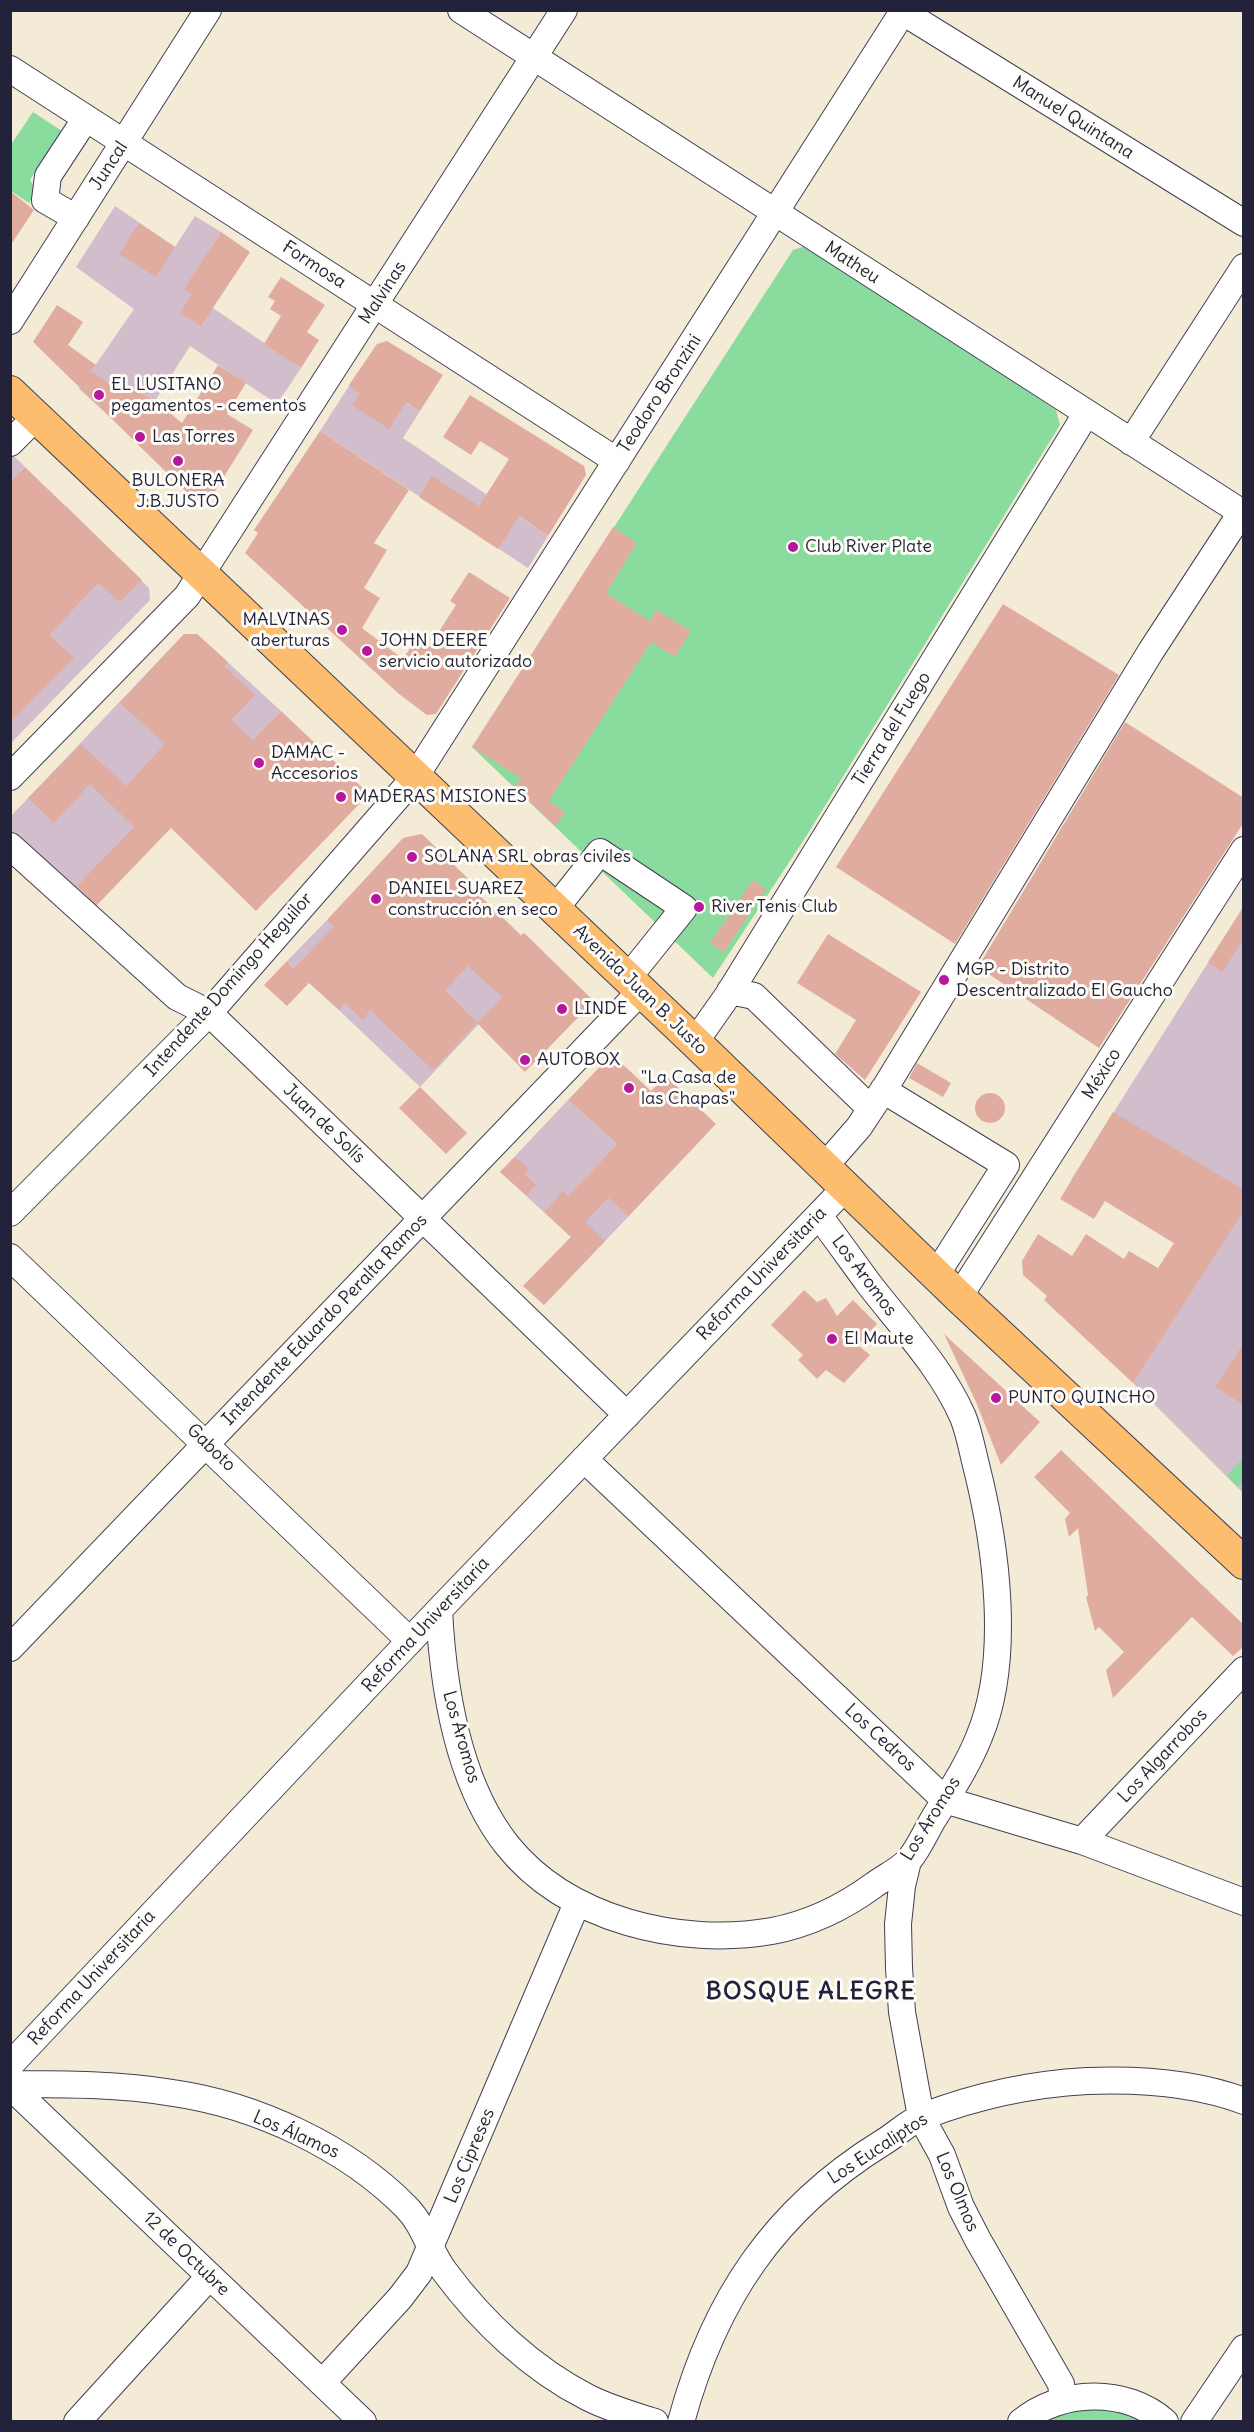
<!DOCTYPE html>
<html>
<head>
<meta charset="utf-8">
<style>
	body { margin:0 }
	#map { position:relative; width:1254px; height:2432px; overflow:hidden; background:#f4ebd6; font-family:Delius,sans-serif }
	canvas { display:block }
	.frame { position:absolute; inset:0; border:12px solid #22223b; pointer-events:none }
</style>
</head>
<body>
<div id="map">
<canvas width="1254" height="2432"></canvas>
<div class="frame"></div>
</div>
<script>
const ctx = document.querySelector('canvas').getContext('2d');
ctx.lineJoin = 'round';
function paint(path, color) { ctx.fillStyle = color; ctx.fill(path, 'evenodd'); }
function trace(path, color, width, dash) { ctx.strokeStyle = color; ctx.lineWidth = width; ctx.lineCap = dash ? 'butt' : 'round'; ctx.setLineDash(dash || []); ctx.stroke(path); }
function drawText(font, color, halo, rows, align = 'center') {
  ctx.font = font + ' Delius,sans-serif'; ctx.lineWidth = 6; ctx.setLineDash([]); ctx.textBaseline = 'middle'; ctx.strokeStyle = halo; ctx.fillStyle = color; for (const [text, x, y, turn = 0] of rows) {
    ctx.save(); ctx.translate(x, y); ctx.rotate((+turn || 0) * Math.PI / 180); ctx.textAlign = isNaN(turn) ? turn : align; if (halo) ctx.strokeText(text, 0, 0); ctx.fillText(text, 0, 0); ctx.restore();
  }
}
const industrial = new Path2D(`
	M 115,206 L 175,247 L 195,216 L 221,232 L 185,289 L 301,368 L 277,404 L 190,346 L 155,401 L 125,383 L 106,413 L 79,389 L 134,309 L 76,267 Z
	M 358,372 L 420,411 L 403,438 L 548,536 L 528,568 L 320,431 Z
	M 10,452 L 25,467 L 10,482 Z
	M 66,506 L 149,588 L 150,600 L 11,743 L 11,564 Z
	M 184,634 L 197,634 L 281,711 L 92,910 L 11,836 L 11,816 Z
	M 479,895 L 521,935 L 524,933 L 545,953 L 420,1087 L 287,961 L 327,920 L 396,983 Z
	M 1243,907 L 1243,1493 L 1133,1383 L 1208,1264 L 1071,1180 Z
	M 568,1100 L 617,1144 L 586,1177 L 628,1217 L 544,1305 L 523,1286 L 571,1237 L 500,1172 Z`);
const green = new Path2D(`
	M 33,112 L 62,131 L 30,180 L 37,191 L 29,203 L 11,191 L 10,146 Z
	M 809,245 L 1056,410 L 1060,425 L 807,835 L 713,978 L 472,747 L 793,250 Z
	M 1241,1460 L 1243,1462 L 1243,1480 L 1238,1487 L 1227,1476 Z
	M 1104,2408 L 1128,2414 L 1143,2422 L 1041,2422 L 1078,2409 Z`);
const building = new Path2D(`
	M 10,191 L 34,210 L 10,246 Z
	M 139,223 L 175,247 L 156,277 L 119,254 Z
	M 221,232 L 250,252 L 201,326 L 180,313 L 192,294 L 184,289 Z
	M 281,277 L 325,305 L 307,332 L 319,340 L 301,368 L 264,344 L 281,316 L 270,309 L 275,301 L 268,297 Z
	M 57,305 L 83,322 L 68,345 L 96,365 L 91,371 L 120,391 L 125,383 L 158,403 L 182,423 L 218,365 L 246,383 L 227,414 L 253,430 L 204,509 L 33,342 Z
	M 387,341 L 443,375 L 420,411 L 406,402 L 389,429 L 352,405 L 360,394 L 349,385 L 377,344 Z
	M 470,395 L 584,466 L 586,475 L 548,536 L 519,516 L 498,549 L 419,497 L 432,476 L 479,506 L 509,459 L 480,441 L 471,455 L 443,437 Z
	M 320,431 L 409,490 L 374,543 L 387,550 L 364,588 L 380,598 L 362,628 L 403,659 L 416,639 L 429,647 L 456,605 L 450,601 L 469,572 L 510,598 L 436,714 L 427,715 L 399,694 L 245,553 L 258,533 L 254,530 Z
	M 25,467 L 142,580 L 120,602 L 98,583 L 49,635 L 74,658 L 10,723 L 10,482 Z
	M 613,527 L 637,543 L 606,593 L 650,621 L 656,610 L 691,631 L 675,657 L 651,642 L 549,801 L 565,812 L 555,826 L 513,786 L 522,779 L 472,747 Z
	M 1003,604 L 1119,675 L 955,944 L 836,867 Z
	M 184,634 L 197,634 L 228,662 L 224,666 L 255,695 L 231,720 L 253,740 L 281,711 L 369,794 L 256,911 L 171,828 L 97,905 L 77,886 L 134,827 L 90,784 L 54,823 L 28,798 L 81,744 L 126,786 L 165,744 L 120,703 Z
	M 1125,722 L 1244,798 L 1244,822 L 1099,1048 L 978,967 Z
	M 422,834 L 482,892 L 479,895 L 521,936 L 524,933 L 594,1001 L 525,1072 L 477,1023 L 433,1070 L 370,1010 L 363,1020 L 345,1003 L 339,1010 L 309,983 L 287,1006 L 264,985 L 287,961 L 294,968 L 334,927 L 327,920 L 403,838 ZM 468,966 L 502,997 L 477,1023 L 445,990 Z
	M 753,880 L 766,889 L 724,952 L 710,943 Z
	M 1244,907 L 1244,938 L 1222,972 L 1208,962 Z
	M 828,934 L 921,992 L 865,1080 L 835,1054 L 856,1020 L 797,983 Z
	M 612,1054 L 651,1091 L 666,1076 L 716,1124 L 628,1217 L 608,1198 L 585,1222 L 605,1241 L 544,1305 L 523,1286 L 571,1237 L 544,1212 L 563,1191 L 568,1196 L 617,1144 L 568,1100 Z
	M 917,1063 L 951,1083 L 943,1097 L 909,1078 Z
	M 420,1087 L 467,1133 L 446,1154 L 399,1108 Z
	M975 1108a15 15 0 1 1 30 0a15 15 0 1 1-30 0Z
	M 1113,1112 L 1244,1190 L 1244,1210 L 1133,1383 L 1044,1300 L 1047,1296 L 1023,1275 L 1022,1261 L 1038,1234 L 1072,1256 L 1086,1234 L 1124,1259 L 1129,1251 L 1158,1268 L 1174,1243 L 1105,1201 L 1094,1219 L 1060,1199 Z
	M 515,1157 L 529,1169 L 524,1174 L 536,1185 L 526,1195 L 500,1172 Z
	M 804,1290 L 817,1302 L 826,1298 L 837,1316 L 853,1300 L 877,1324 L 858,1345 L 870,1355 L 844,1383 L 826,1370 L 817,1379 L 798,1360 L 803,1355 L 771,1325 Z
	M 944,1334 L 1040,1422 L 1001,1465 L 976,1402 Z
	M 1244,1343 L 1244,1405 L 1215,1387 Z
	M 1061,1450 L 1244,1625 L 1244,1646 L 1233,1656 L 1192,1617 L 1113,1698 L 1106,1670 L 1124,1652 L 1099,1627 L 1095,1631 L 1086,1597 L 1088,1595 L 1078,1528 L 1069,1537 L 1065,1519 L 1070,1513 L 1034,1477 Z`);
const minor = new Path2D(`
	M 461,10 L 1244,514
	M 903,12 L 1244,223
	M 10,69 L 617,461
	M 76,218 L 45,200 L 48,176 L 86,118
	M 10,321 L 208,10
	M 1131,442 L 1244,267
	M 10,443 L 36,417
	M 10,777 L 187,596 L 564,10
	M 10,846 L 177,997 L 209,1013 L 627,1415
	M 555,909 L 600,852 L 684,908 L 627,979
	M 730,991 L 754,996 L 871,1109
	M 695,1042 L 728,995 L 1086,414
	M 883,1090 L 1006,1165 L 936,1275
	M 824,1167 L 859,1127 L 886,1086 L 1151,651 L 1241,513
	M 10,1213 L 209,1013 L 415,777 L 904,10
	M 10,1257 L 410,1641
	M 959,1297 L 1244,850
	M 584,1459 L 945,1800 L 1082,1841 L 1244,1902
	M 439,1610 C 443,1686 458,1783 507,1845 C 567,1920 680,1947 772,1931 C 809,1924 844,1907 874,1885 C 885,1877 900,1870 909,1860 C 919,1848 926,1831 934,1818 C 950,1792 968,1765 979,1737 C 1012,1659 996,1544 976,1465 C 972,1449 969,1432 963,1417 C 941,1367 902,1327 869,1284 C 852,1261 836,1238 819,1216
	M 10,1648 L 640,992
	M 1082,1841 L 1244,1670
	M 908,1861 L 902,1886 L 898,1924 L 899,1968 L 902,2012 L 921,2117 L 942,2155 L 961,2207 L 978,2240 L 1061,2384 L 1063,2400
	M 10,2065 L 439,1610 L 845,1188
	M 10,2084 C 65,2084 120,2084 173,2093 C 256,2105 347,2147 406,2207 C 425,2226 429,2251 445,2272 C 482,2322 532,2369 587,2397 C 608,2408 633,2415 655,2422
	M 10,2086 L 363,2422
	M 322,2383 L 400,2298 L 419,2273 L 577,1903
	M 77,2422 L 209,2277
	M 681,2422 C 714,2300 774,2210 882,2143 C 896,2135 909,2121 924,2116 C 976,2096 1032,2084 1087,2081 C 1138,2079 1196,2083 1244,2101
	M 1021,2422 C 1060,2389 1126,2387 1165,2422
	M 1194,2422 L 1244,2348`);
const major = new Path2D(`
	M 10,392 L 695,1042 L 959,1297 L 1244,1563`);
const markers = [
	[99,395,6,"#b5179e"],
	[140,437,6,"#b5179e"],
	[178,461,6,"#b5179e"],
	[793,547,6,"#b5179e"],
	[342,630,6,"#b5179e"],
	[367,651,6,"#b5179e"],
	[259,763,6,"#b5179e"],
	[341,797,6,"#b5179e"],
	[412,857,6,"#b5179e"],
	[376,899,6,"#b5179e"],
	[699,907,6,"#b5179e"],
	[944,980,6,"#b5179e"],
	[562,1009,6,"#b5179e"],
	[525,1060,6,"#b5179e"],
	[629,1088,6,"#b5179e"],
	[832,1339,6,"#b5179e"],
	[996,1398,6,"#b5179e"]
];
const streetNames = [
	["Manuel Quintana",1073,118,32],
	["Juncal",109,166,-57],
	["Matheu",852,263,33],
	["Formosa",314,265,33],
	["Malvinas",383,293,-57],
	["Teodoro Bronzini",660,394,-57],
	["Tierra del Fuego",892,729,-58],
	["Intendente Domingo Heguilor",229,985,-48],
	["Avenida Juan B. Justo",640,990,44],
	["México",1102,1074,-58],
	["Juan de Solís",324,1124,44],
	["Reforma Universitaria",762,1274,-46],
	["Los Aromos",864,1276,53],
	["Intendente Eduardo Peralta Ramos",325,1320,-46],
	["Gaboto",211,1448,44],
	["Reforma Universitaria",426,1625,-47],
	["Los Aromos",461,1737,74],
	["Los Cedros",880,1738,43],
	["Los Algarrobos",1163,1756,-47],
	["Los Aromos",931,1819,-58],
	["Reforma Universitaria",92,1978,-47],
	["Los Álamos",296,2135,24],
	["Los Eucaliptos",878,2149,-33],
	["Los Cipreses",470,2156,-67],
	["Los Olmos",957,2192,67],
	["12 de Octubre",186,2254,44]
];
const poiNames = [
	["EL LUSITANO",111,385],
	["pegamentos - cementos",111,406],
	["Las Torres",152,437],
	["BULONERA",178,481,"center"],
	["J.B.JUSTO",178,502,"center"],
	["Club River Plate",805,547],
	["MALVINAS",330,620,"right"],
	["aberturas",330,641,"right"],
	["JOHN DEERE",379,641],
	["servicio autorizado",379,662],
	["DAMAC -",271,753],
	["Accesorios",271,774],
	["MADERAS MISIONES",353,797],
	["SOLANA SRL obras civiles",424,857],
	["DANIEL SUAREZ",388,889],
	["construcción en seco",388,910],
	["River Tenis Club",711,907],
	["MGP - Distrito",956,970],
	["Descentralizado El Gaucho",956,991],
	["LINDE",574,1009],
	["AUTOBOX",537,1060],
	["\"La Casa de",641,1078],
	["las Chapas\"",641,1099],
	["El Maute",844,1339],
	["PUNTO QUINCHO",1008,1398]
];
const districtNames = [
	["BOSQUE ALEGRE",811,1992]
];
paint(industrial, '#d1bdcc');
paint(green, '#89dc9e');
paint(building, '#e1aca0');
trace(minor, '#424052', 28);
trace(major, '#424052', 34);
trace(minor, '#fff', 26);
trace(major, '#fcbd6f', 32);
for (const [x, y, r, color] of markers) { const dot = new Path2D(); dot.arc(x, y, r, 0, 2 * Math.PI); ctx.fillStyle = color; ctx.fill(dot); trace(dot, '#fdfcf7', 2); }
drawText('18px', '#22223b', '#fdfcf7', streetNames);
drawText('18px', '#22223b', '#fdfcf7', poiNames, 'left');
ctx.letterSpacing = '1.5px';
drawText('bold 24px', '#22223b', '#fdfcf7', districtNames);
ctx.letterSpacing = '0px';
</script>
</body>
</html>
